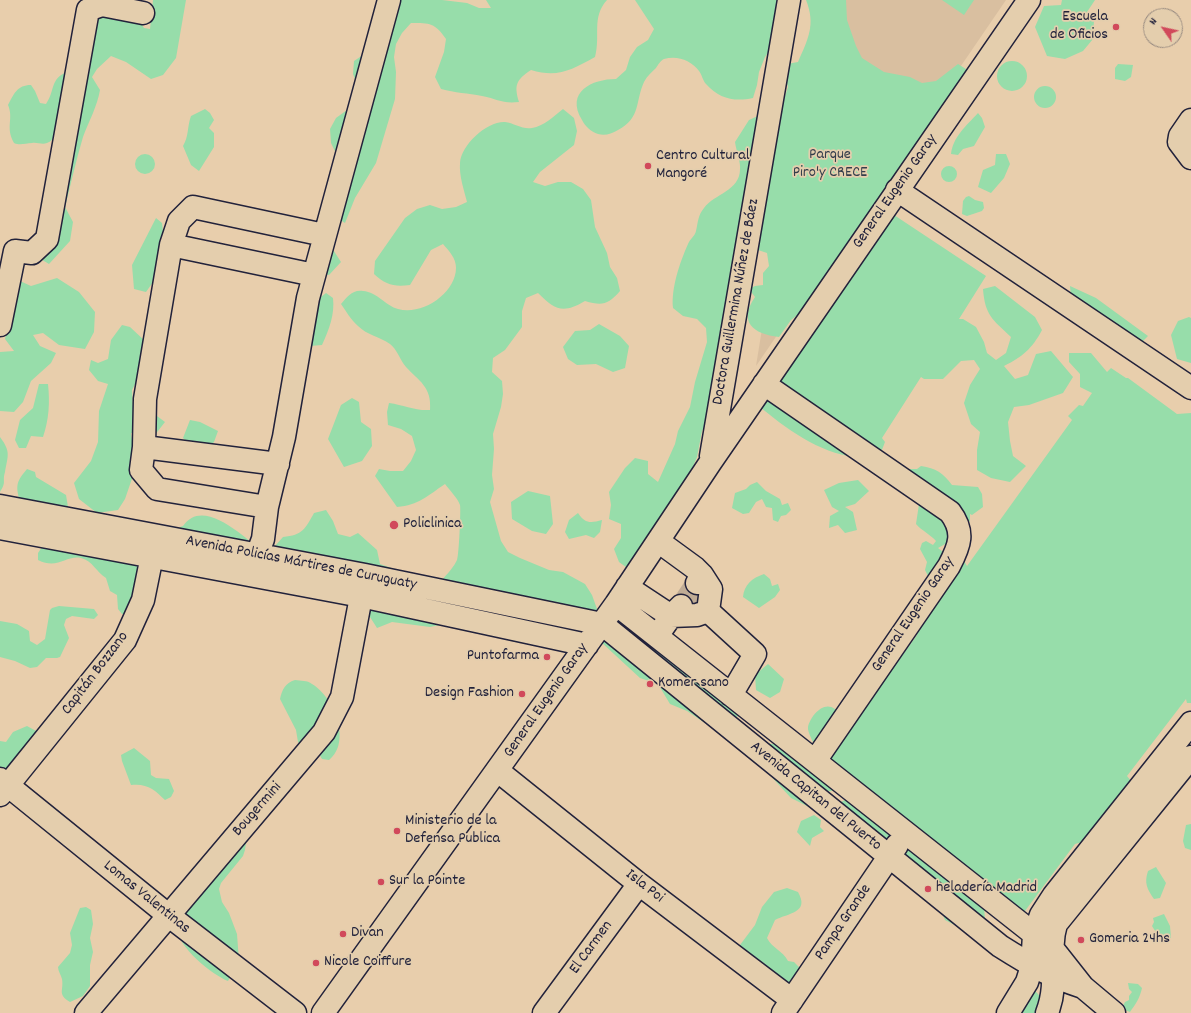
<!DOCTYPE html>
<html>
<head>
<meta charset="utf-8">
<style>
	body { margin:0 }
	#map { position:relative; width:1191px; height:1013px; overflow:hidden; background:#e8ceac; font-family:Dekko,sans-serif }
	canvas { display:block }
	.north { position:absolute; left:1143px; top:8px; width:40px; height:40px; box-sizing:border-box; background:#e4cead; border:1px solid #96897f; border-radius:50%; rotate:304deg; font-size:11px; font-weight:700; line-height:16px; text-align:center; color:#22223b }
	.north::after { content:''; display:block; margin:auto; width:14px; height:18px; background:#d1495b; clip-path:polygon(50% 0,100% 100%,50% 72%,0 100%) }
</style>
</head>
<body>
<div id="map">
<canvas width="1191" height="1013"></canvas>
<div class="north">N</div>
</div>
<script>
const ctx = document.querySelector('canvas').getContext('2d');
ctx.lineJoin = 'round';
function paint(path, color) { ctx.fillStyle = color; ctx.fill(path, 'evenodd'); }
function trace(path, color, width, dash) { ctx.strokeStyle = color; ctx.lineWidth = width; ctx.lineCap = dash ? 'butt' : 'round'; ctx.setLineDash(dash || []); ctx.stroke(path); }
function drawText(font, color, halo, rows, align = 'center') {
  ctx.font = font + ' Dekko,sans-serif'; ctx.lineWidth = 3.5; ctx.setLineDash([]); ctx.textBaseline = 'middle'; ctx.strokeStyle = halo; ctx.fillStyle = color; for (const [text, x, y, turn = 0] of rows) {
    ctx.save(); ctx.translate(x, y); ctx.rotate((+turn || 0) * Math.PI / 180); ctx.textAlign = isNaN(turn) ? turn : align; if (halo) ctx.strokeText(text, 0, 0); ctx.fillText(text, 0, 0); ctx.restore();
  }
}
const built = new Path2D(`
	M 815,0 L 1006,0 L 756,366 Z`);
const green = new Path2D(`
	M 153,0 L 186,0 L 176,58 L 163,75 L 151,79 L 126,62 L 111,56 L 97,69 L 92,77 L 100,90 C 97,107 89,121 83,137 C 76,160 71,184 65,207 L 73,222 L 70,241 L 49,264 L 39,258 L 95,9 L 134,14 L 144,28 L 150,29 Z
	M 394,0 L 442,0 L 467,3 L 479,8 L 491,8 L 486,0 L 607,0 C 591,18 601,35 595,57 C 571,70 558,78 531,70 C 516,80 514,85 519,102 C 502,104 498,99 482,96 C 468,93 455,93 441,89 L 435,77 L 444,52 L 446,39 C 435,23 430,23 411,23 L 402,33 L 396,44 L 394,57 L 396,72 L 395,99 L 376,163 L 355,198 L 345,223 L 334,216 L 342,166 L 331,143 L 330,129 L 336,118 L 347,110 L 353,100 L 358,87 L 353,74 L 354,61 L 375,47 Z
	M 635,0 L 783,0 L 774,44 L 765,57 L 759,72 L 757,85 L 753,98 C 735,102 719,99 706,84 C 703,81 702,75 699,71 C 691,60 677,55 664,59 C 661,60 658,65 656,68 C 652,72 647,76 644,82 C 635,102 641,118 618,130 C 611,134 605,136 598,134 C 591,132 585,126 582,120 C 565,92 592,79 616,79 L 626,70 L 630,57 L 637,47 L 648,40 L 654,29 Z
	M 806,0 L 846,0 L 847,20 L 856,46 L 862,58 L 884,72 L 910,77 L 922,83 L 936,81 L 958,64 L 969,71 L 848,247 L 841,253 L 840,259 L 813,303 L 791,320 L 779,337 C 753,334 738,322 755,297 L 749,289 L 755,286 L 763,285 L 763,273 L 769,266 L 767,253 L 755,249 L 709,420 L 702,431 L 697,457 L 687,481 L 630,570 L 619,562 L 614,549 L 621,538 L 621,524 L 609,519 L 611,505 L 609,492 L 625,468 L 635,458 L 648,461 L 648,474 L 658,482 L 675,444 L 678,431 L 690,407 L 695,382 L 707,342 L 706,328 L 697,319 L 683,316 L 673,308 C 671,288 680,262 688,244 C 690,239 695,236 696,231 C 698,222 698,215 704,208 C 714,194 740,191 740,169 C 741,163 736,150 735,142 L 749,120 L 782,105 L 788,87 L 785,77 L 787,64 L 798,62 C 808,39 816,25 806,0 Z
	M 942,0 L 974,0 L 964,15 Z
	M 1062,0 L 1095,0 L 1087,12 L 1094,20 L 1093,39 L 1083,51 L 1065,59 L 1047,56 L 1035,27 L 1044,6 L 1061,5 Z
	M997 76a15 15 0 1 1 30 0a15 15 0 1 1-30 0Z
	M 1118,64 L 1133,65 L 1131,77 L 1125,81 L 1115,79 L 1115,68 Z
	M 68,71 C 66,88 65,137 47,143 C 42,145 37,142 32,143 C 25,143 21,146 14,143 C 5,127 14,119 8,105 C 14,94 17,85 31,85 L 35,91 L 40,103 L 46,104 C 56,89 49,80 68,71 Z
	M1034 97a11 11 0 1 1 22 0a11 11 0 1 1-22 0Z
	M 205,109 L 210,113 L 214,120 L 209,128 L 214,133 L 214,147 L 199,171 L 191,165 L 183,146 C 189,136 187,127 191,116 Z
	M 563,109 L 574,118 L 577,131 L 574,145 L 540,172 L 533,182 L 545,186 L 558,182 L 571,182 L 583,189 L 591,200 L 595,227 L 607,253 L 610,267 L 617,278 L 620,291 C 608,305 602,306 585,301 C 563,314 555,310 538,293 L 526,298 L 522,311 L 522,327 L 505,350 L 493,358 L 492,372 L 502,381 L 503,394 L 501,407 L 493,434 L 494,449 L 492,475 L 494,489 L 490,502 L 501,541 L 508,552 L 520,558 L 549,570 L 563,572 L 585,584 L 592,595 L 597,609 L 593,623 L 574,644 L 560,651 L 554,650 L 533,634 L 444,624 L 430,627 L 392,622 L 377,628 L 370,617 L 368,604 L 176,539 L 180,527 L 183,526 C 204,495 248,541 267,555 L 283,537 C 303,535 305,529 314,513 L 326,510 L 333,521 L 338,534 L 350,537 L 358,533 L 377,550 L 380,564 L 428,581 L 442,580 C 447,574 454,567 457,560 C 459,556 461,509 460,505 C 457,497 450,491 445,484 C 427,496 419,505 397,507 L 375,476 L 379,469 L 390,471 L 403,471 L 411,461 L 416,450 L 412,436 L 401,429 L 388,425 L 387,412 L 389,403 C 404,405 415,411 430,410 C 432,387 419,381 406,367 C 400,360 397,349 390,344 C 380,337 367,335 358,326 C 351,320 346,311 341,304 C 347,297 353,289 363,291 C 377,292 386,306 398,309 C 422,316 456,293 456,268 C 456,258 449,251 443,244 L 431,250 L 410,285 C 394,287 386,285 374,274 L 375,261 L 405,218 L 417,209 L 430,205 L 442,209 L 456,207 L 467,202 C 464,190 459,176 460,163 C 461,145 487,121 505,122 C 514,123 523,130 532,128 C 544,126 553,117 563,109 Z
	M 978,113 L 982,118 L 985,127 L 974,146 L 963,149 L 958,155 L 951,154 C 953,137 966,126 978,113 Z
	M 996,154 L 1006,154 L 1010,164 L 1004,178 L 991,193 L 978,187 L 983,170 L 995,165 Z
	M135 164a10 10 0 1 1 20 0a10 10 0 1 1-20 0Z
	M941 174a8 8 0 1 1 16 0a8 8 0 1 1-16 0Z
	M 969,196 L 975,200 L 983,202 L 984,208 L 982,211 L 967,216 L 962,214 L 963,201 L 966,197 Z
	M 891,213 L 986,276 L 959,319 L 963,319 L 976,327 L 984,342 L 987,353 L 996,360 L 1006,353 L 1011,337 C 992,319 985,315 983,289 L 995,286 L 1035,317 L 1042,330 C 1032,349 1022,357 1004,366 L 1015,379 L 1028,375 L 1036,354 L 1051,351 L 1073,377 L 1063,393 L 1029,405 L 1014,407 L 1008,422 L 1010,441 L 1013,456 L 1026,466 L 1010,482 L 991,478 L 977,470 L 977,450 L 980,432 L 971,424 L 964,403 L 970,385 L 980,369 L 974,360 L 961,361 L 943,379 L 924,379 L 921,377 L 882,438 L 885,442 L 880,455 C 872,455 863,457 855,457 C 819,453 785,428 759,406 Z
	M 156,218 L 162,223 L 163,232 L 158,275 L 146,292 L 134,289 L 132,265 Z
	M 332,248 L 341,262 L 329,275 L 325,274 Z
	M 57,278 L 79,292 L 95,312 L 94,332 L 85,349 L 59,345 L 43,333 L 33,335 L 40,346 L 56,353 L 51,363 L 31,381 L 23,402 L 14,412 L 0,411 L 0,352 L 14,351 L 5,339 L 10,316 L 12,292 L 20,281 L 31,286 Z
	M 1070,286 L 1096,298 L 1148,336 L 1139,345 L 1071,297 Z
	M 326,293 L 333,298 C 335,314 329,330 322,345 L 310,346 L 316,301 Z
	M 1189,317 L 1191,318 L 1191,363 L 1177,359 L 1171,335 L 1178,321 Z
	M 599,324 L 620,336 L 629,346 L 625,368 L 613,372 L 596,364 L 577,365 L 568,359 L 563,347 L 575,331 L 590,330 Z
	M 122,325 L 130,327 L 145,341 L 145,365 L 132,390 L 133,407 L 149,410 L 165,422 L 154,436 L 141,432 L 131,433 L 136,467 L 125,499 L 118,510 L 97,513 L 79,499 L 74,483 L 91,461 L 98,442 L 99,411 L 108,384 L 98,381 L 89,370 L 91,360 L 98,363 L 108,359 L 111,340 Z
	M 1069,353 L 1091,353 L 1107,372 L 1111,368 L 1126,378 L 1128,378 L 1177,414 L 1191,413 L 1191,703 L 1187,703 L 1186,699 L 1127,776 L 1132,782 L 1086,841 L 1075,844 L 1022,915 L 984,906 L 985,920 L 970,933 L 945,920 L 931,886 L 837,804 L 851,797 L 842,785 L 831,791 L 818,792 L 819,808 L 809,807 L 791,798 L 755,759 L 761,748 L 766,743 L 817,751 C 815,745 807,732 808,727 C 810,717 823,700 835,709 C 841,713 844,724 847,731 L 917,635 L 915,634 L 924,591 L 923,585 L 928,576 L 925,570 L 927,562 L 920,549 L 922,543 L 926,541 L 933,545 L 936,541 C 930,534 922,531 916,524 L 919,504 C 908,493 906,485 909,469 L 917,469 L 921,466 C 936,468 943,473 952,485 L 978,487 L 982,494 L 983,507 L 972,515 L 970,514 L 970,521 L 949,534 L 947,543 L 938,548 L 947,555 L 961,556 L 967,566 L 1072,420 L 1068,416 L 1079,405 L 1083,406 L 1092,393 L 1080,387 L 1080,374 L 1069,362 Z
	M 39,384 L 48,384 C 50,402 49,420 43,437 L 31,436 L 26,448 L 19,448 L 15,440 L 20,420 L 33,408 Z
	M 352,398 L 359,402 L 361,422 L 371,429 L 372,446 L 362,461 L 344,467 L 328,439 L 341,405 Z
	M 190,420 L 200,422 L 218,431 L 214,442 L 207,449 L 190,445 L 183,438 Z
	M 0,437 C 11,452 8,455 5,472 C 2,482 7,481 0,492 Z
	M 27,469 L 35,472 L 36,477 L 66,495 L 68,507 L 55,512 L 20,501 C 15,485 17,481 27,469 Z
	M 858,480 L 869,491 L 855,504 L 845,507 L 853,512 L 857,530 L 845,533 L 838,525 L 829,528 L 830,516 L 839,511 L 832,507 L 824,490 L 839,483 Z
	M 757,482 L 766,491 L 780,499 L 782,505 L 788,503 L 791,510 L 786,515 L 781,516 L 778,522 L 773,520 L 772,508 L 766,507 L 762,499 L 756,502 L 749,513 L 743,514 L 732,508 L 735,493 L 746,489 L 750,485 Z
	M 528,491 L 550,496 L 553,524 L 546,534 L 532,531 L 512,519 L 511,502 Z
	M 578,513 C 585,524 591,523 602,520 L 600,532 L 594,538 L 586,535 L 569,539 L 565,532 L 569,520 Z
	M 46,541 L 140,565 L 129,614 L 122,614 L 118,609 L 117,595 L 110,591 L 106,578 C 96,572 93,561 81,558 C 66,555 58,570 38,560 L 38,553 Z
	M 764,574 L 770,579 L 772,586 L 778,584 L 780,590 L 775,597 L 759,608 L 743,597 C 744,585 752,578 764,574 Z
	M 59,606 L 94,609 L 98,615 L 94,619 L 72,616 L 66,619 L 64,625 L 69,638 L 60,657 L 57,658 L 46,658 L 37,667 L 30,668 L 15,661 L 0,657 L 0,621 L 17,624 L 29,631 L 30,641 L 37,645 L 45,639 L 50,610 L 52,608 Z
	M 615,624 L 643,632 L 742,709 L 735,720 L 714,726 L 705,723 L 687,711 L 670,704 L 658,684 L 640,678 L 601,642 Z
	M 768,664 L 784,679 L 780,692 L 770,698 L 756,690 L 755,675 Z
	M 295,680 C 301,681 307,680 312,684 C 334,697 352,742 329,760 L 322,759 L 319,754 L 302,747 L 298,742 L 296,730 L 280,699 C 282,690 285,683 295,680 Z
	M 27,726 L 38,732 L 0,787 L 0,741 L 6,742 L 13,732 Z
	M 134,748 L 150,761 L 151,775 L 156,778 L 169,779 L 174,791 L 171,797 L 165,800 C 155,790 147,783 131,785 L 122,761 L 121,755 Z
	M 241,815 L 247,836 L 245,850 L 243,856 L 221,883 L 219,889 L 222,902 L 229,913 L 237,934 L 239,961 L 228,981 C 213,975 177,947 178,929 C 178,926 181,921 182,918 C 192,897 223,823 241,815 Z
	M 814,815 L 821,820 L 820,827 L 824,831 L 812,838 L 810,846 L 797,832 L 801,821 Z
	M 1191,824 L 1191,850 L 1185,848 L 1183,841 L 1186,825 Z
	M 1156,867 L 1166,883 L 1160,898 L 1154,899 C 1147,889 1144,883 1148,871 Z
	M 787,888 L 798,892 C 810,913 788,913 775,920 L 767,938 C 772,948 783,951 788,961 L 794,962 L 799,967 L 796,983 L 784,989 L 767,969 L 764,963 L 740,952 L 740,945 L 755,925 L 762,907 L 774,892 Z
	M 86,907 L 91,910 L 93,924 L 90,938 L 93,952 L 90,965 L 90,986 L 83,996 L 70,1002 C 57,994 64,991 62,979 C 61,975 58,971 58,967 L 70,953 L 72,945 L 70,933 L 80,908 Z
	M 1164,914 L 1170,926 L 1171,938 C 1161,940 1156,933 1152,926 L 1154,922 L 1153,918 Z
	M 1128,983 L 1138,984 L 1142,988 C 1140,998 1135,1005 1130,1012 L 1125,1010 L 1123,1006 L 1125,1002 L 1129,1000 L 1129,996 L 1132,992 L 1129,989 Z
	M 1030,985 L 1045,1002 L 1039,1013 L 1012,1013 Z`);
const minorTunnel = new Path2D(`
	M 683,604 L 697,583`);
const minor = new Path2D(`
	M 1191,120 L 1180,136 L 1179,142 L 1191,158
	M 897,190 L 1191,388
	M 171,245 L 314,275
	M 0,325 L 15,251 L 32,253 L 47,239 L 88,10 L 102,5 L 143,13
	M 764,384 L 950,512 C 965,532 960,545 949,566 L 815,761
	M 144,447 L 278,464
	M 711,456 L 789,0
	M 0,506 L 365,575 L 602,624 L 1000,946 C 1030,965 1049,976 1083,987
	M 267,507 L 157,489 L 141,470 L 144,447 L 145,399 L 171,245 L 179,221 L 193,207 L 324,235
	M 0,528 L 361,596 L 587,645
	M 658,541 L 695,568 L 702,575 L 697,583
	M 257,555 L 263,539 L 267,507 L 284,437 L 308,298 L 389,0
	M 702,575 L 711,589 L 708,611
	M 627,587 L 671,616 L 681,606
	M 616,604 L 1053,949 L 1083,987 L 1114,1013
	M 657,636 L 671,616 L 697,615 L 708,611 L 755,654 L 731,695
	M 498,771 L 639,884 L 792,1000
	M 0,779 L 168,915 L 295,1013
	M 0,795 L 125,640 L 143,600 L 155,541
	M 86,1013 L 324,732 L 342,697 L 364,581
	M 323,1013 L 616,604 L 710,463 L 1029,0
	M 544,1013 L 639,884
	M 783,1013 L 897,845
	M 1008,1013 L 1027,982 L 1032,966 L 1034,935 L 1041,915 L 1054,895 L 1191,723
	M 1047,1013 C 1060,980 1047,954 1056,924 L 1191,757`);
const markers = [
	[1116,27,4,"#d1495b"],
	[648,166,4,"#d1495b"],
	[394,525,5,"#d1495b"],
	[547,657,4,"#d1495b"],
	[650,684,4,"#d1495b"],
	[522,694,4,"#d1495b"],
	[397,831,4,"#d1495b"],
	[381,882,4,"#d1495b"],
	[928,889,4,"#d1495b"],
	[343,934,4,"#d1495b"],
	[1081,940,4,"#d1495b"],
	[316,963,4,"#d1495b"]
];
const poiNames = [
	["Escuela",1108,18,"right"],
	["de Oficios",1108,36,"right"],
	["Centro Cultural",656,157],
	["Mangoré",656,175],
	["Policlinica",403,525],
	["Puntofarma",539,657,"right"],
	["Komer sano",658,684],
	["Design Fashion",514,694,"right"],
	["Ministerio de la",405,822],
	["Defensa Publica",405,840],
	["Sur la Pointe",389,882],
	["heladería Madrid",936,889],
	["Divan",351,934],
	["Gomeria 24hs",1089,940],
	["Nicole Coiffure",324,963]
];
const parkNames = [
	["Parque",830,156],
	["Piro'y CRECE",830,174]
];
const streetNames = [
	["General Eugenio Garay",896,192,-55],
	["Doctora Guillermina Núñez de Báez",737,302,-80],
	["Avenida Policías Mártires de Curuguaty",301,564,11],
	["General Eugenio Garay",914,615,-56],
	["Capitán Bozzano",96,674,-53],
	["General Eugenio Garay",547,701,-55],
	["Avenida Capitan del Puerto",815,797,39],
	["Bougermini",258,810,-49],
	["Isla Poi",644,887,38],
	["Lomas Valentinas",146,898,39],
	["Pampa Grande",844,923,-56],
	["El Carmen",592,948,-54]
];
paint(built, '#d9bfa0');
paint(green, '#97ddaa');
trace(minorTunnel, '#c0ac95', 22, [22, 11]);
trace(minor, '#22223b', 25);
trace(minor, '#e4cead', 22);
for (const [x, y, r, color] of markers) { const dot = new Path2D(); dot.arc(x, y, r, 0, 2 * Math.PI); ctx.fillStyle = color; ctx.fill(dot); trace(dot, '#e4cead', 1.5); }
drawText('16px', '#22223b', '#e4cead', poiNames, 'left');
drawText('16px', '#343e4c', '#e4cead', parkNames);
drawText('16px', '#22223b', '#e4cead', streetNames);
</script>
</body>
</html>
